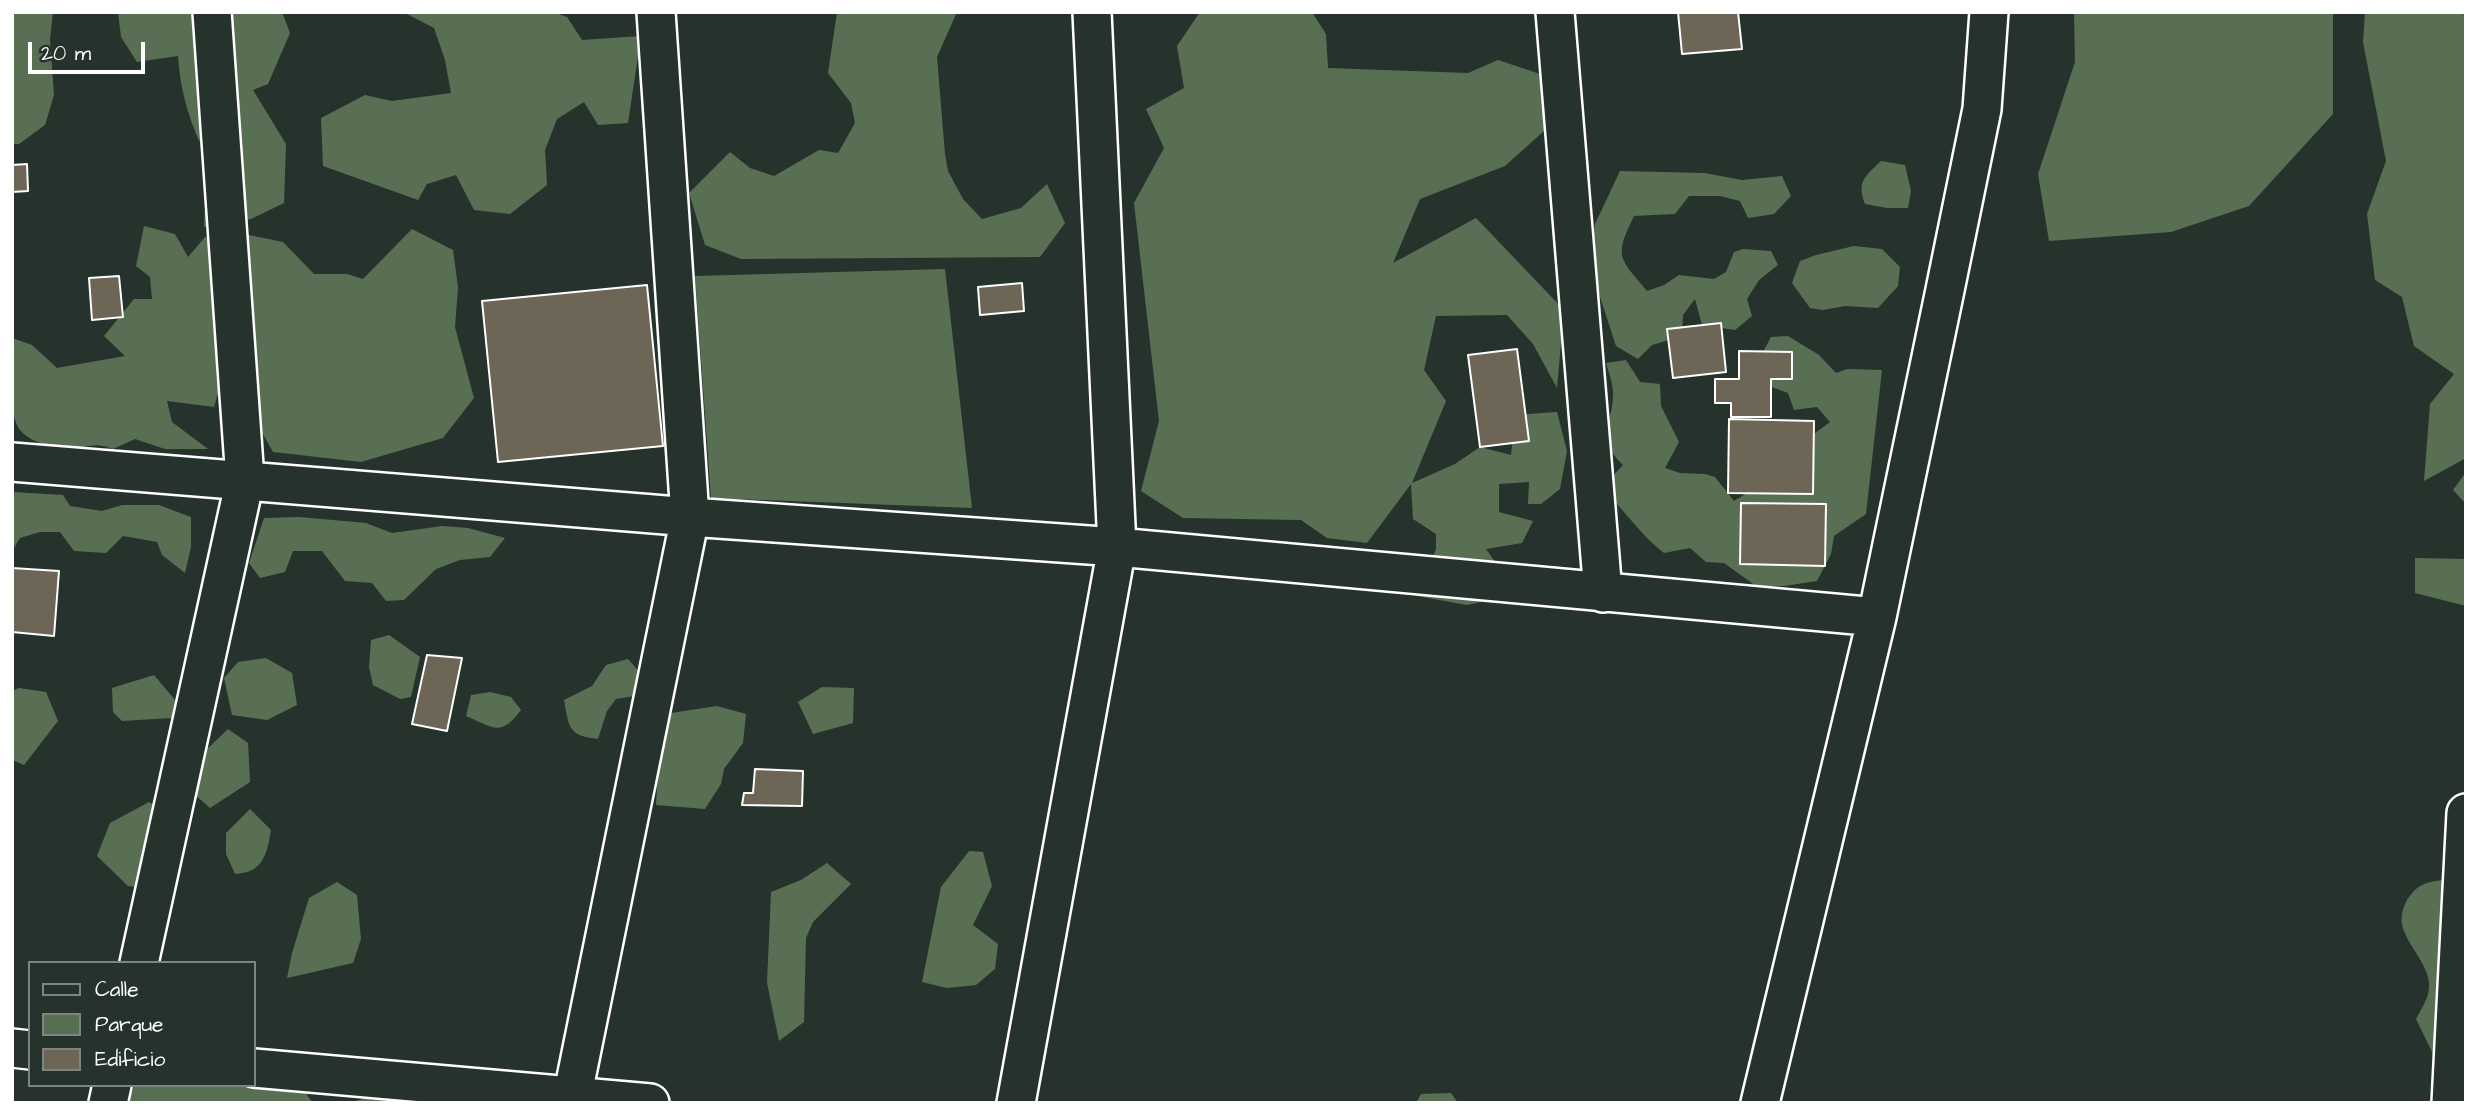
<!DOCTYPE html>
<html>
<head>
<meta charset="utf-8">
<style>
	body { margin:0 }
	#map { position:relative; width:2478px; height:1115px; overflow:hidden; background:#26332d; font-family:"Architects Daughter",sans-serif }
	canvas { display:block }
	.frame { position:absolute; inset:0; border:14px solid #fff; pointer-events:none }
	.legend { position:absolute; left:28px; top:961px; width:228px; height:126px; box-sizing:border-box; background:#26332d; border:2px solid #7d8581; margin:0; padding:9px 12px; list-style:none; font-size:21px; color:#fff }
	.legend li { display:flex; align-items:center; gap:14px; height:35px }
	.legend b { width:35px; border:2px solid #7d8581 }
	.scale { position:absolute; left:28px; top:42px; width:117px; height:32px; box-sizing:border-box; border:4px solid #fff; border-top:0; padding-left:9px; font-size:21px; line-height:24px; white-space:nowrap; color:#fff; -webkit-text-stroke:5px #26332d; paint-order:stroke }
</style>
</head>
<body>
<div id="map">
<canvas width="2478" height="1115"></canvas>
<div class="frame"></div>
<ul class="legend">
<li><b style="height:9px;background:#26332d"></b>Calle</li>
<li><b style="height:19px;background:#596f54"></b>Parque</li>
<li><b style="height:19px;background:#6d6556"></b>Edificio</li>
</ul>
<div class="scale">20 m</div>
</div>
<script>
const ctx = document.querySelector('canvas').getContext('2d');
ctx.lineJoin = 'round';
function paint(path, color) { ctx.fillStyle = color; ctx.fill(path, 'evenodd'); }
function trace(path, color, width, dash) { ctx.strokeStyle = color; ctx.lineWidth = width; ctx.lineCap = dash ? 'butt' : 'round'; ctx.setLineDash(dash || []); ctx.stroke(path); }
const green = new Path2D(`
	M 12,12 L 53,12 L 50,40 L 54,95 L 45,125 L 19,144 L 12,144 Z
	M 118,12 L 282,12 L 290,33 L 268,84 L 253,90 L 286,144 L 284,203 L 251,219 L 204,227 L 206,176 L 239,134 L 199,141 C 187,113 180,87 178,56 L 137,62 L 121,37 Z
	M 403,12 L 553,12 L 567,17 L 582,40 L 641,36 L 628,123 L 598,125 L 584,102 L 557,119 L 545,150 L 547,185 L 510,214 L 474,210 L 456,175 L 427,184 L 418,200 L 323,166 L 321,118 L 365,95 L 392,101 L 451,93 L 445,60 L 434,28 Z
	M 837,12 L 957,12 L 937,57 L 945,154 L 948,171 L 963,199 L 982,219 L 1021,208 L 1047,184 L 1065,223 L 1040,257 L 741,259 L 705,245 L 689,193 L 730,152 L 750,168 L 774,176 L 819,150 L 838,153 L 855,123 L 851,103 L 828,73 Z
	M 1200,12 L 1312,12 L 1326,34 L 1328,68 L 1468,73 L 1498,60 L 1546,76 L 1544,131 L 1505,166 L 1420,199 L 1393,263 L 1476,218 L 1564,310 L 1557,388 L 1533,344 L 1507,315 L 1436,316 L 1424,370 L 1446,401 L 1412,483 L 1455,464 L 1480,447 L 1511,455 L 1515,415 L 1557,412 L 1567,451 L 1560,489 L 1541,504 L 1528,504 L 1529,482 L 1499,484 L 1499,512 L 1533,521 L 1522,543 L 1486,549 L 1498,566 L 1485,601 L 1467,605 L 1417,596 L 1436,549 L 1436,534 L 1413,519 L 1411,484 L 1367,543 L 1327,538 L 1301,520 L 1183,518 L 1141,491 L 1159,421 L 1134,203 L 1164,148 L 1146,109 L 1184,88 L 1177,46 Z
	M 2074,12 L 2333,12 L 2333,114 L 2249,206 L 2171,232 L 2049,241 L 2038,174 L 2075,62 Z
	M 2365,12 L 2459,12 L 2466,16 L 2466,458 L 2424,481 L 2430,404 L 2454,374 L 2414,346 L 2402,297 L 2375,280 L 2367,214 L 2386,161 L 2363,42 Z
	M 1881,161 L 1905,165 L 1911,191 L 1908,208 L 1887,208 L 1865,204 C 1856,181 1866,176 1881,161 Z
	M 1620,171 L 1704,173 L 1742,180 L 1782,176 L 1791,196 L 1774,214 L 1748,218 L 1740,201 L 1720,196 L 1689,196 L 1675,214 L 1634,216 C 1613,258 1620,258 1647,291 L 1664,285 L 1679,275 L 1714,279 L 1726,272 L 1734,252 L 1743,249 L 1771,251 L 1778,265 L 1759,280 L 1747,299 L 1752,316 L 1735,330 L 1702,325 L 1695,299 L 1683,315 L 1682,336 L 1652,345 L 1638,359 L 1616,346 L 1589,263 L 1595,224 Z
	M 144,226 L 175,234 L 188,257 L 205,237 L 249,235 L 283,242 L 314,274 L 347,274 L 363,279 L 412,229 L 453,250 L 458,287 L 455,327 L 474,398 L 443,438 L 361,462 L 273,452 L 260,429 L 221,383 L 214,407 L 167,401 L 172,422 L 208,449 L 165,449 L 135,439 L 113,449 C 92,441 89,448 70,449 C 54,449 24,441 17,425 C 7,402 12,363 12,338 L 32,345 L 57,368 L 125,356 L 104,336 L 134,299 L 152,299 L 150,277 L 136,266 Z
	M 1854,246 L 1882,249 L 1900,267 L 1898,286 L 1878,308 L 1845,306 L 1823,310 L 1810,308 L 1792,283 L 1800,261 L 1816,255 Z
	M 945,269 L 972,508 L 711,498 L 695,276 Z
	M 1788,336 L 1819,355 L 1836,373 L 1847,369 L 1882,370 L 1866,514 L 1834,536 L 1831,554 L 1817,581 L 1784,586 L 1756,586 L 1724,563 L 1706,562 L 1690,548 L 1664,553 C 1642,536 1630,517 1611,498 L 1613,476 L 1623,465 C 1594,435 1611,431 1613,397 C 1614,387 1609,373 1606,363 L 1626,360 L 1640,382 L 1660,384 L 1661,406 L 1679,442 L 1665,468 L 1680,473 L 1705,474 L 1715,477 L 1734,501 L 1760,485 L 1799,445 L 1830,422 L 1817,407 L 1794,410 L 1788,393 L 1761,383 L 1755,367 L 1771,337 Z
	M 2466,472 L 2466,504 L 2453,490 Z
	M 12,492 L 63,495 L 70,506 L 102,511 L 122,505 L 159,505 L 191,517 L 191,547 L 185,573 L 162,555 L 157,542 L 123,536 L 106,553 L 74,551 L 60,532 L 40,532 L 20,538 L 12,551 Z
	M 299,517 L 366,523 L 392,533 L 442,526 L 468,528 L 505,538 L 490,557 L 460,560 L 436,569 L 404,600 L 386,601 L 372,583 L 345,581 L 322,551 L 293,551 L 285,572 L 260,578 L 249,563 L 264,518 Z
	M 2415,558 L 2466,559 L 2466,606 L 2415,593 Z
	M 389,635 L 420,657 L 411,697 L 400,699 L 373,685 L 369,667 L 371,640 Z
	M 266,658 L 292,673 L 297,705 L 267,720 L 232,715 L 224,678 L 238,662 Z
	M 628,659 L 644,677 L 640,695 L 616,699 L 607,711 L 598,739 C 568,736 569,727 564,700 L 592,686 L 606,665 Z
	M 154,675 L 175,700 L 172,718 L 122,721 L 113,712 L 112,688 Z
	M 822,687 L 854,688 L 853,723 L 813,734 L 798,702 Z
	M 19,688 L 46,692 L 58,721 L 24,765 L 12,760 L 12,691 Z
	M 490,692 L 511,697 L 521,710 C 501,737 494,728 466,716 L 471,695 Z
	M 717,706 L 746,714 L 743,743 L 724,769 L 721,784 L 705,809 L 656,805 L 659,752 L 671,713 Z
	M 228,729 L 248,743 L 250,782 L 210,808 L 193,793 L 204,752 Z
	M 149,802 L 189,827 L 180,859 L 145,888 L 128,886 L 97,856 L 110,823 Z
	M 250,809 L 271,830 C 267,854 263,873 235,874 L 226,854 L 226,833 Z
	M 969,851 L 983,852 L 992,886 L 973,925 L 998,944 L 995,969 L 976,985 L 947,988 L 922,982 L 941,887 Z
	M 827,863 L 851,884 L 813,922 L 806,938 L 804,1022 L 779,1041 L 767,983 L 771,892 L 801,880 Z
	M 2465,880 L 2452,1057 L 2433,1054 L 2416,1019 C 2421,1009 2430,997 2429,984 C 2428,965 2411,949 2404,931 C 2396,914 2409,888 2427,883 C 2438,879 2453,880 2465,880 Z
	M 337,882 L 357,895 L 361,939 L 353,963 L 287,978 L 292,953 L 309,898 Z
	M 134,1085 L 254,1085 L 304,1091 L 313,1103 L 129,1103 Z
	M 385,1093 L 449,1103 L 348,1103 Z
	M 1451,1093 L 1458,1103 L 1416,1103 L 1421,1094 Z`);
const building = new Path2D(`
	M 1678,12 L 1738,12 L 1742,49 L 1682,54 Z
	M 27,164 L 28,191 L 12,192 L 12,165 Z
	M 119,276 L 123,317 L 92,320 L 89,278 Z
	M 1022,283 L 1024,311 L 980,315 L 978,287 Z
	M 647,285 L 663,446 L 498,462 L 482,301 Z
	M 1721,323 L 1726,372 L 1673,378 L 1667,329 Z
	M 1517,349 L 1529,441 L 1480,447 L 1468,355 Z
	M 1739,351 L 1792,352 L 1792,379 L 1771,379 L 1771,417 L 1731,417 L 1731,403 L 1715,403 L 1715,379 L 1739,379 Z
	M 1729,419 L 1814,421 L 1813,494 L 1728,493 Z
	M 1741,503 L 1826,504 L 1825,566 L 1740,564 Z
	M 12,568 L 59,571 L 54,636 L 12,632 Z
	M 427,655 L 462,658 L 447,731 L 412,724 Z
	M 755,769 L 803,771 L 802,806 L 742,805 L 744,793 L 753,793 Z`);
const street = new Path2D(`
	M 1555,12 L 1603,593
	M 12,462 L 690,517 L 1117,547 L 1877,617
	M 139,963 L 245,480 L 212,12
	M 12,1048 L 30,1050
	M 254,1068 L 650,1103
	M 108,1103 L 112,1085
	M 571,1103 L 690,517 L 656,12
	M 1016,1103 L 1117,547 L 1092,12
	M 1760,1103 L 1877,617 L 1945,290 L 1982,109 L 1989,12
	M 2451,1103 L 2466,813`);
paint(green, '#596f54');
paint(building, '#6d6556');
trace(building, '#fff', 2);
trace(street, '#fff', 42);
trace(street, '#26332d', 37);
</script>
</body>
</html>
